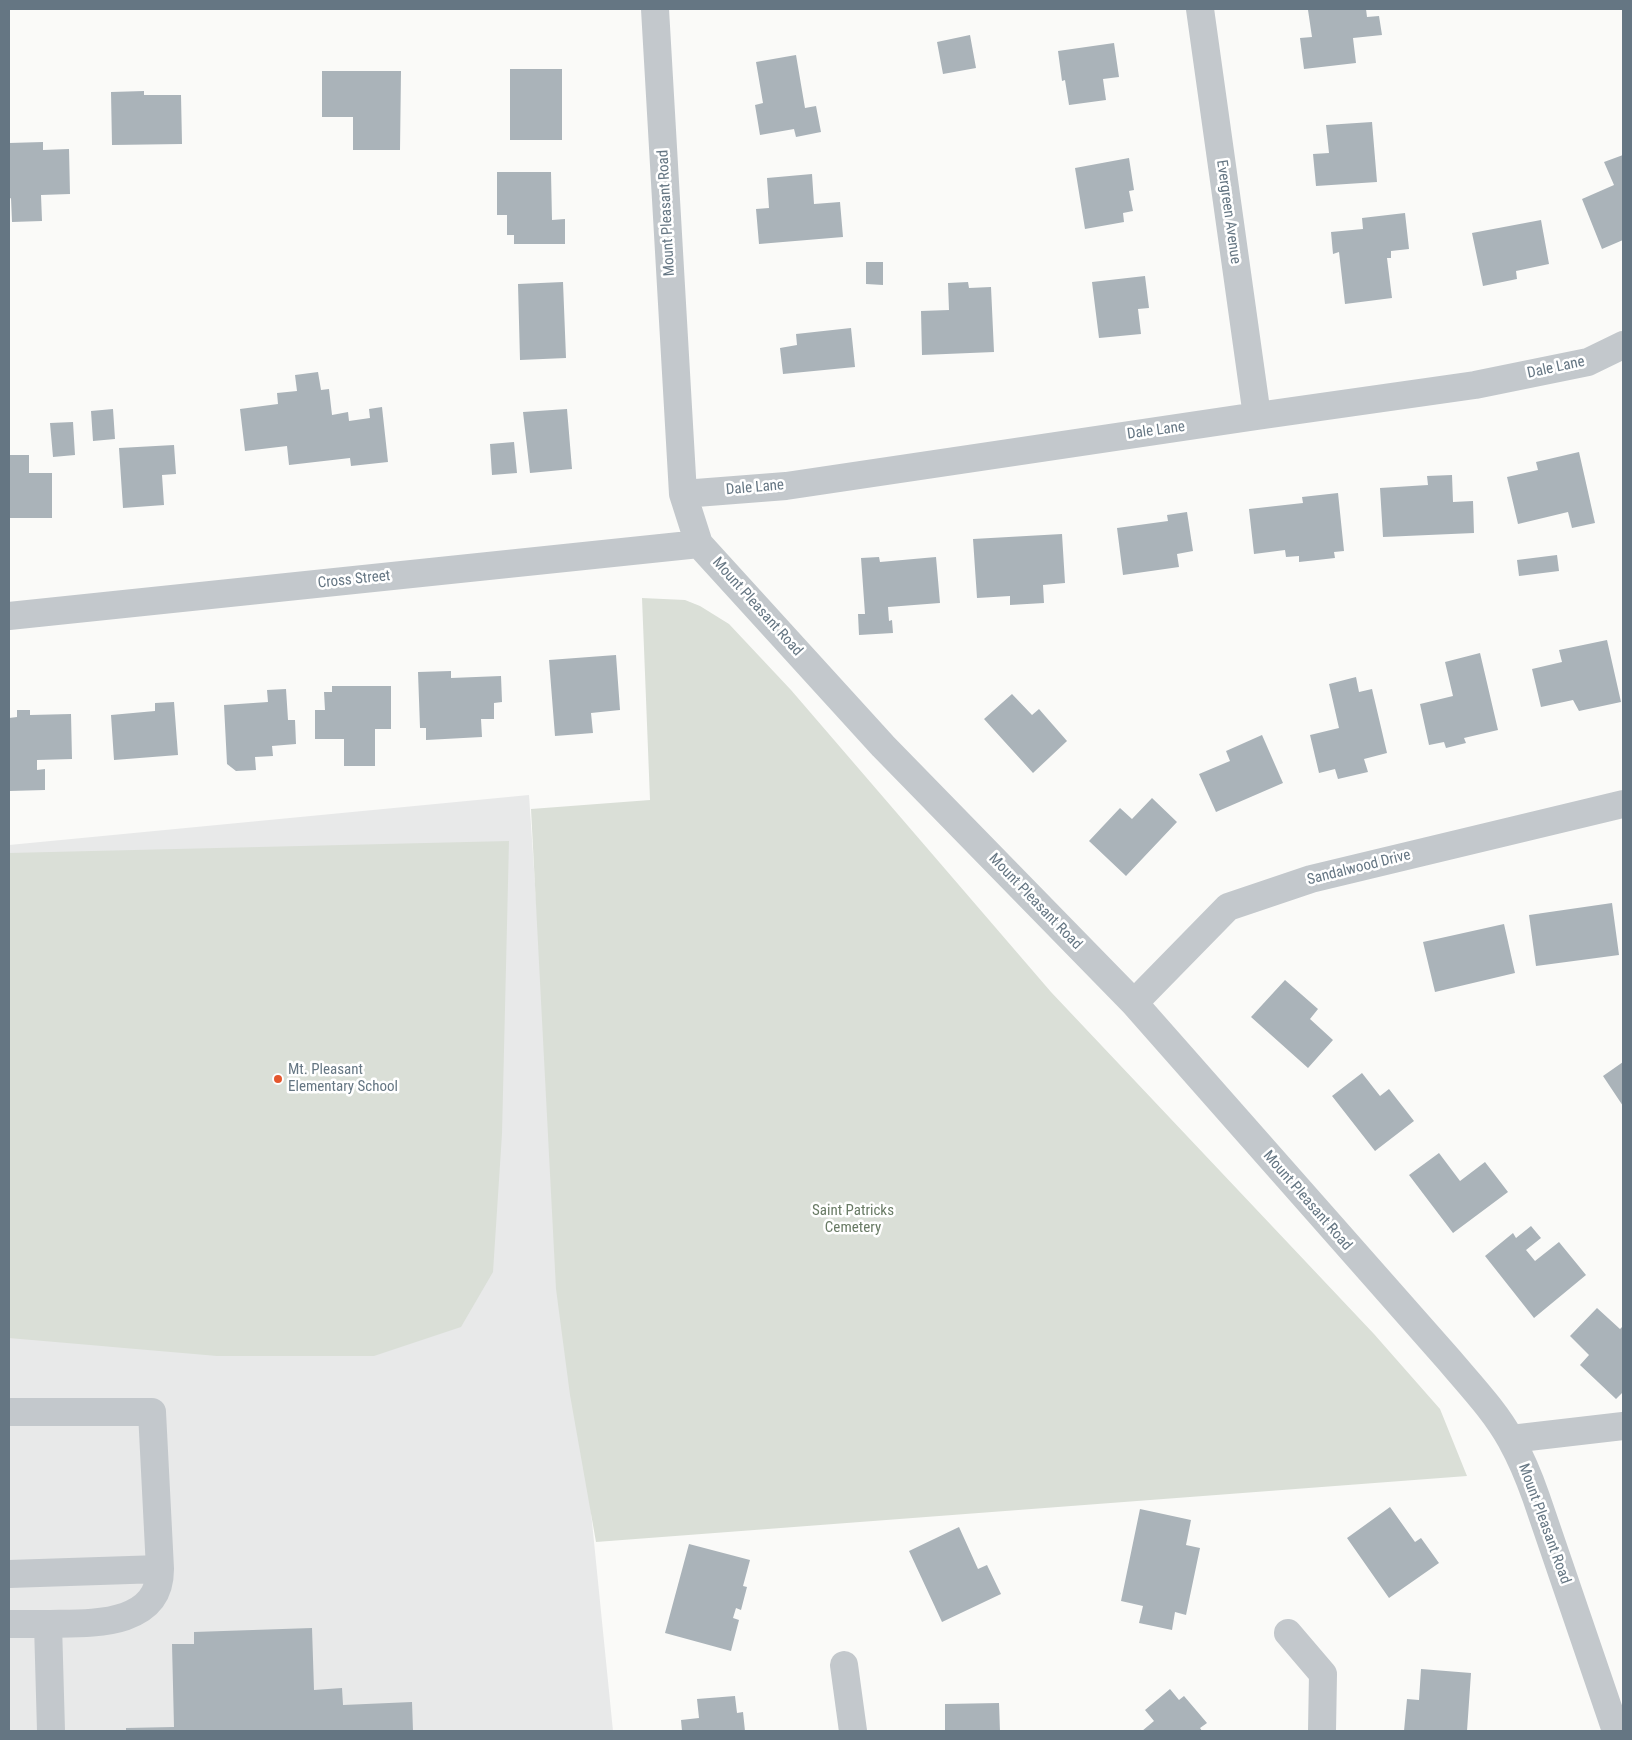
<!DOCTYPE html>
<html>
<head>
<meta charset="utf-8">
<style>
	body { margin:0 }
	#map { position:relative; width:1632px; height:1740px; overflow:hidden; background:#fafaf8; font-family:"Roboto Condensed",sans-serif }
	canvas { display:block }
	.frame { position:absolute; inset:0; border:10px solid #657683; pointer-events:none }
</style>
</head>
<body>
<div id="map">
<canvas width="1632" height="1740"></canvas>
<div class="frame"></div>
</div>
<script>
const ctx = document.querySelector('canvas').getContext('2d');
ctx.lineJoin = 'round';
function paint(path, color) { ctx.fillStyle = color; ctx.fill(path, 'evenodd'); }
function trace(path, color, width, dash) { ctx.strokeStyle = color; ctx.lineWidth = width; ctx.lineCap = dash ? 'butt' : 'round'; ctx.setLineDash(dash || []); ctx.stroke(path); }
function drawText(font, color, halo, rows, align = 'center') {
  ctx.font = font + ' "Roboto Condensed",sans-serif'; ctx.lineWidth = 5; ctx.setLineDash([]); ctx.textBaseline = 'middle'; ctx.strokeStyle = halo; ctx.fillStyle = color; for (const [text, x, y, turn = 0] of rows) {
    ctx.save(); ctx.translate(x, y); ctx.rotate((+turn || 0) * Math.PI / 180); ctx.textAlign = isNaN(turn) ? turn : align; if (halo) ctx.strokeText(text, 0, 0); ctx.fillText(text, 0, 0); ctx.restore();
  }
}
const built = new Path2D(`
	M 529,795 L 564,1313 L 589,1492 L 613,1731 L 9,1731 L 9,845 Z`);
const green = new Path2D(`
	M 642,598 L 685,600 L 700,606 L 729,624 L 791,690 L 1051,992 L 1374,1334 L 1440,1409 L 1467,1476 L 596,1542 L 570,1395 L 556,1289 L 531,809 L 650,800 Z
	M 509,841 L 502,1134 L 493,1272 L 461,1327 L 374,1356 L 217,1356 L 9,1338 L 9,853 Z`);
const building = new Path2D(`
	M 1317,9 L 1366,9 L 1367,17 L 1379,16 L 1382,35 L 1353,38 L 1356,63 L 1304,69 L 1300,38 L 1312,37 L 1308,10 Z
	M 970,35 L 976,68 L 943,74 L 937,42 Z
	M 1114,43 L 1119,77 L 1103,79 L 1106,100 L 1069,105 L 1065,80 L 1062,81 L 1058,51 Z
	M 796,55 L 805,108 L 816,106 L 821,132 L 796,137 L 794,129 L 760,135 L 755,105 L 763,103 L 756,62 Z
	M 510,69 L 562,69 L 562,140 L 510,140 Z
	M 322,71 L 401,71 L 400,150 L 353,150 L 353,117 L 322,117 Z
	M 144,91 L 144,95 L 181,95 L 182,144 L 112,145 L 111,92 Z
	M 1372,122 L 1377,182 L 1316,186 L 1313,154 L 1329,153 L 1326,125 Z
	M 43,142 L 43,150 L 69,149 L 70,194 L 41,195 L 42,221 L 12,222 L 11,198 L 9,199 L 9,143 Z
	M 1623,155 L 1623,240 L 1602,249 L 1582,199 L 1614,185 L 1604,162 Z
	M 1129,158 L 1134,190 L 1129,191 L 1133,211 L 1123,213 L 1124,222 L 1085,229 L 1075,168 Z
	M 497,172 L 551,172 L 552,220 L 565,219 L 565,244 L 514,244 L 514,235 L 507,235 L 507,215 L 497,215 Z
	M 812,174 L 814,204 L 840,202 L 843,237 L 759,244 L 756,209 L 769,208 L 767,178 Z
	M 1405,213 L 1409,249 L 1391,251 L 1391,258 L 1387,258 L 1392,298 L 1345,304 L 1339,252 L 1333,254 L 1331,232 L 1363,229 L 1362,218 Z
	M 1541,220 L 1549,264 L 1516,271 L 1517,279 L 1483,286 L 1472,233 Z
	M 866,262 L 883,262 L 883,285 L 866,284 Z
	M 1145,276 L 1149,308 L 1138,309 L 1141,334 L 1099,338 L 1092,282 Z
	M 563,282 L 566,358 L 520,360 L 518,284 Z
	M 968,282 L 969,288 L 991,287 L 994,352 L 922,355 L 921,311 L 949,310 L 948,283 Z
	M 851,328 L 855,367 L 783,374 L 780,348 L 797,345 L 796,334 Z
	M 318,372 L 321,390 L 329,389 L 332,415 L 348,412 L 349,421 L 370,418 L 369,409 L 382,407 L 388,462 L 351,466 L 350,458 L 289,465 L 287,446 L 245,451 L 240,409 L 278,404 L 277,393 L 297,391 L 295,375 Z
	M 113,409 L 115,439 L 93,441 L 91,411 Z
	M 567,409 L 572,469 L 530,473 L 523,412 Z
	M 73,422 L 75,455 L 53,457 L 50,423 Z
	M 514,442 L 517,473 L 492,475 L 490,444 Z
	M 174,445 L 176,474 L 162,475 L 164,505 L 123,508 L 119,448 Z
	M 1579,452 L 1595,523 L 1572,528 L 1568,512 L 1518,524 L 1507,477 L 1538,470 L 1536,462 Z
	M 9,455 L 29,455 L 29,473 L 52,473 L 52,518 L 9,518 Z
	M 1452,475 L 1453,502 L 1473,501 L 1474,533 L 1383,537 L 1380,488 L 1428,485 L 1427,476 Z
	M 1338,493 L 1344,551 L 1334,552 L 1335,558 L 1299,562 L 1299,556 L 1286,557 L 1285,550 L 1254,554 L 1249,509 L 1303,503 L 1302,497 Z
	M 1187,512 L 1193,551 L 1177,554 L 1179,567 L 1123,575 L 1117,528 L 1168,521 L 1167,515 Z
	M 1062,534 L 1065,583 L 1043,585 L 1044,603 L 1010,605 L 1010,596 L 977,598 L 973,539 Z
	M 1557,555 L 1559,571 L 1519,576 L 1517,560 Z
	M 879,557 L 880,562 L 936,557 L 940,603 L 888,607 L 889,621 L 892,620 L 893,633 L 859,635 L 858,614 L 865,614 L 861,558 Z
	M 1607,640 L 1621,702 L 1579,711 L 1573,700 L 1541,707 L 1532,669 L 1562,662 L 1559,650 Z
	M 1480,653 L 1498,730 L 1464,738 L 1466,743 L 1446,748 L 1444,742 L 1429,745 L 1420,704 L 1453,696 L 1445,662 Z
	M 616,655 L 620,710 L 591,713 L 593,733 L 555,736 L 549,660 Z
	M 451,671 L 451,678 L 501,676 L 502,702 L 494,703 L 494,719 L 481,719 L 482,737 L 426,740 L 426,728 L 420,728 L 418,672 Z
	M 1356,677 L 1359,692 L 1372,689 L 1387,753 L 1364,759 L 1368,772 L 1338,779 L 1335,769 L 1319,773 L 1310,735 L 1339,728 L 1329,684 Z
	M 332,686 L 391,686 L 391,729 L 375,729 L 375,766 L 344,766 L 344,739 L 315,739 L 315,710 L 325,710 L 324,692 L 332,692 Z
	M 286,689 L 288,720 L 295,720 L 296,744 L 272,746 L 273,756 L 255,757 L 256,770 L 236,771 L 227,764 L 224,705 L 268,702 L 267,690 Z
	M 1012,694 L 1032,715 L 1039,709 L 1067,741 L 1033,773 L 984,719 Z
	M 174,702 L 178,755 L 114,760 L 111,715 L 155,711 L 155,703 Z
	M 17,710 L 30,710 L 30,715 L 71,714 L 72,759 L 37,760 L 37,770 L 45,769 L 45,790 L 9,791 L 9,718 L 17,717 Z
	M 1262,735 L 1283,783 L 1216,812 L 1199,774 L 1230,761 L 1226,751 Z
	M 1152,798 L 1177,822 L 1126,876 L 1089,841 L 1120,808 L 1132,819 Z
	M 1612,903 L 1619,955 L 1536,966 L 1529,915 Z
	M 1504,924 L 1515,973 L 1435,992 L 1423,942 Z
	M 1285,980 L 1318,1009 L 1310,1019 L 1333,1040 L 1308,1068 L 1251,1017 Z
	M 1623,1062 L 1623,1106 L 1603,1076 Z
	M 1362,1073 L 1380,1096 L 1389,1089 L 1414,1121 L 1375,1151 L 1332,1096 Z
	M 1439,1153 L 1460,1181 L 1485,1162 L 1508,1192 L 1453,1233 L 1409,1175 Z
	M 1531,1226 L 1541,1238 L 1526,1250 L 1535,1261 L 1559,1242 L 1586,1275 L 1534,1318 L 1485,1256 L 1513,1233 L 1516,1238 Z
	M 1597,1308 L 1620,1329 L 1623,1326 L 1623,1392 L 1616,1399 L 1580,1365 L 1589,1355 L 1570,1336 Z
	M 1390,1507 L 1415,1542 L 1421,1538 L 1439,1563 L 1389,1598 L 1347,1538 Z
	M 1140,1509 L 1191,1520 L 1186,1545 L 1200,1548 L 1186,1615 L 1175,1612 L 1172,1630 L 1139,1623 L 1143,1606 L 1121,1601 Z
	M 959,1527 L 978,1569 L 987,1565 L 1001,1594 L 942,1622 L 909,1551 Z
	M 689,1544 L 750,1560 L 743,1586 L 747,1587 L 741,1610 L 736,1608 L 733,1618 L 739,1620 L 731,1651 L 665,1633 Z
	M 312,1628 L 314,1690 L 342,1688 L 343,1705 L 412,1702 L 413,1731 L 126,1731 L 126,1728 L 174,1727 L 172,1644 L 194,1644 L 194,1632 Z
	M 1421,1669 L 1471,1673 L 1467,1731 L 1404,1731 L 1407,1699 L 1419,1700 Z
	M 1170,1689 L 1179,1700 L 1184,1696 L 1207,1723 L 1200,1728 L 1202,1731 L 1142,1731 L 1154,1721 L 1145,1710 Z
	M 735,1696 L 737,1713 L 743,1712 L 745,1731 L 682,1731 L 681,1720 L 699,1718 L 697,1699 Z
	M 999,1703 L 1000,1731 L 945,1731 L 945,1704 Z`);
const minor = new Path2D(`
	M 655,9 L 683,494 L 699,544 L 883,746 L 1134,1003 L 1450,1361 C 1471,1386 1495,1411 1511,1440 C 1521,1458 1529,1477 1536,1497 L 1616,1731
	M 1200,9 L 1257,416
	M 683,494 L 786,486 L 1257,416 L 1475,385 L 1588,362 L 1623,345
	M 9,616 L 699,544
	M 1134,1003 L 1228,907 L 1311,879 L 1623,804
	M 9,1412 L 152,1412 L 160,1569 C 160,1628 88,1623 48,1624
	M 1511,1439 L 1623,1426
	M 9,1574 L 160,1569
	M 9,1624 L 48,1624 L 51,1731
	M 1288,1633 L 1323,1674 L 1322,1731
	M 844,1665 L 853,1731`);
const markers = [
	[278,1079,5,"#e4572e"]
];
const streetNames = [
	["Evergreen Avenue",1228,212,82],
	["Mount Pleasant Road",667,213,-93],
	["Dale Lane",1556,368,-12],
	["Dale Lane",1156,431,-8],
	["Dale Lane",755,488,-5],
	["Cross Street",354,580,-6],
	["Mount Pleasant Road",757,607,48],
	["Sandalwood Drive",1359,868,-14],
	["Mount Pleasant Road",1035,902,46],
	["Mount Pleasant Road",1307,1201,49],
	["Mount Pleasant Road",1544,1524,70]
];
const poiNames = [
	["Mt. Pleasant",288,1070],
	["Elementary School",288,1087]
];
const parkNames = [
	["Saint Patricks",853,1211],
	["Cemetery",853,1228]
];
paint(built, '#e8e9e9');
paint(green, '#dadfd7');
paint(building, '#aab3b9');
trace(minor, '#c3c8cc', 28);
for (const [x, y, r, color] of markers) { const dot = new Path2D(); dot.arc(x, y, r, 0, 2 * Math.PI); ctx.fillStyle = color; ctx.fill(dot); trace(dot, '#fff', 2); }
drawText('15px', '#657683', '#fff', streetNames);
drawText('15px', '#657683', '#fff', poiNames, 'left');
drawText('15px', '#687a64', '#fff', parkNames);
</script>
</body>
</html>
